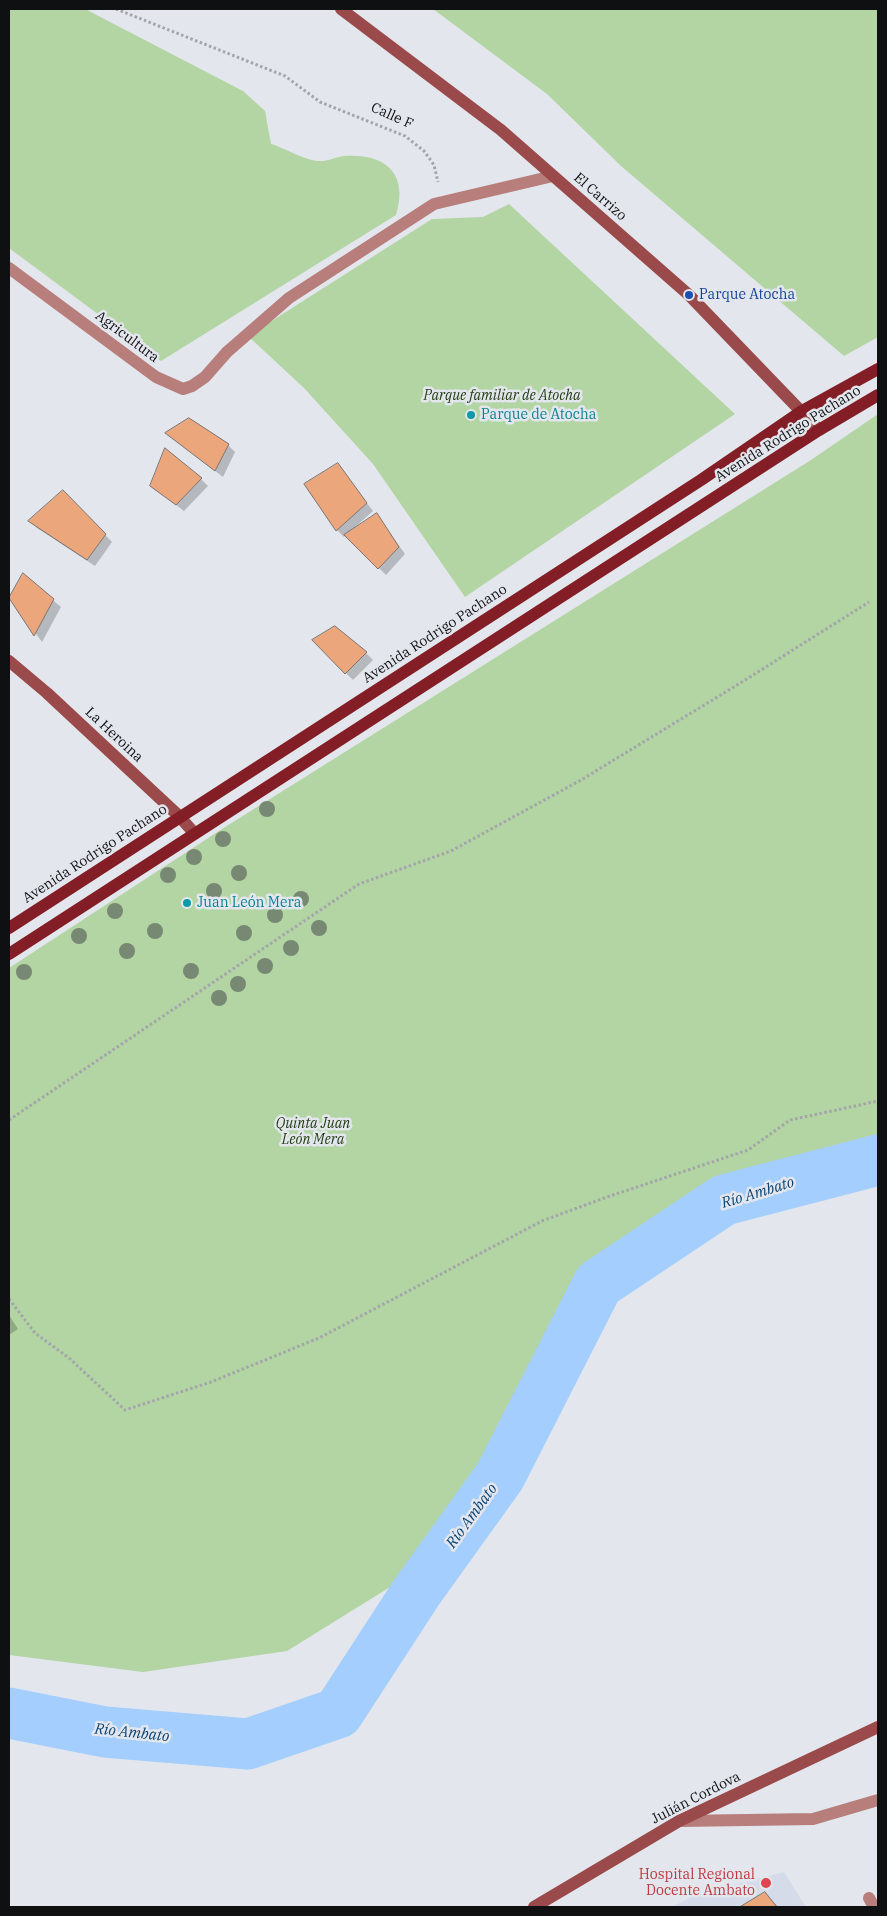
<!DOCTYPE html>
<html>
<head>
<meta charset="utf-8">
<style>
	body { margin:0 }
	#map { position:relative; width:887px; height:1916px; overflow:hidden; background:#e3e7ed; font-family:"IBM Plex Serif",serif }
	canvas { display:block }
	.frame { position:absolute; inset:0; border:10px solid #0f1012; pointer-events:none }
</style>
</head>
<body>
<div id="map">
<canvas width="887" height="1916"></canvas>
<div class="frame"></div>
</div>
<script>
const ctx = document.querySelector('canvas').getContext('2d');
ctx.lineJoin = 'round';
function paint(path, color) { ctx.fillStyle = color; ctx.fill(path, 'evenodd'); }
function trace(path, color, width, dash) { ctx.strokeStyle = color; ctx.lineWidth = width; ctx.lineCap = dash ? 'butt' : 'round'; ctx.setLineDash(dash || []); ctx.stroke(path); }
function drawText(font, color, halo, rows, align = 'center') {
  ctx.font = font + ' "IBM Plex Serif",serif'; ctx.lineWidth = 5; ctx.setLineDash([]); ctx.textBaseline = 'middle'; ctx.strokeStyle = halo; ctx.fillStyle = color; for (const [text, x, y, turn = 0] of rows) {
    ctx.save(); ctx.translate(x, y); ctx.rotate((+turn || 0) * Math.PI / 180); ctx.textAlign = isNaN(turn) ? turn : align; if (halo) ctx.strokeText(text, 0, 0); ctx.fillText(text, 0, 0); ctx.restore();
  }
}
const built = new Path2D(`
	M 784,1872 L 806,1907 L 672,1907 L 697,1894 Z`);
const green = new Path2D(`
	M 9,9 L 85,9 L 243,91 L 265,111 L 271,144 C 284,148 305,160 318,161 C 326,162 336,157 344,156 C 385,153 409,173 396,215 L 161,361 L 9,248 Z
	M 433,9 L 878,9 L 878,337 L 844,356 L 621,166 L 547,94 Z
	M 509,204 L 735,414 L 465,597 L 373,464 L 304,388 L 248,336 L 432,219 L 483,217 Z
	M 878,414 L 878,1140 L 715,1183 L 583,1270 L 483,1466 L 403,1579 L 287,1651 L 143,1672 L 9,1655 L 9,968 L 222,829 L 811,460 Z`);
const shadow = new Path2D(`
	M 167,433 L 228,445 L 235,452 L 223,477 Z
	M 338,465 L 373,511 L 354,528 L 377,515 L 405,554 L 386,575 L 346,535 L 344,537 L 337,530 L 306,484 Z
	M 201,479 L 208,486 L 184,511 L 151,486 Z
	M 63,491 L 112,542 L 95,566 L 37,528 L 30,521 Z
	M 23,575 L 61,607 L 42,642 L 9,597 Z
	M 314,641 L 366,653 L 373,660 L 353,680 Z
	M 9,1315 L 18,1329 L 9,1335 Z
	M 765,1893 L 778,1907 L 742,1907 Z`);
const river = new Path2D(`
	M 9,1713 L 105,1732 L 248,1744 L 338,1713 L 416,1593 L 500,1476 L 598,1284 L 724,1200 L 878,1160`);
const building = new Path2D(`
	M 189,418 L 229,444 L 215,471 L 165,433 Z
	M 165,448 L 202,478 L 176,505 L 150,486 Z
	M 338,463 L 367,503 L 336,531 L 304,484 Z
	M 63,490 L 106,534 L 87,560 L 28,521 Z
	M 377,513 L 399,547 L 378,569 L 344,535 Z
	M 23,573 L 54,599 L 34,636 L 9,598 Z
	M 335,626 L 367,652 L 345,674 L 312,640 Z
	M 765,1892 L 777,1907 L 740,1907 Z`);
const path = new Path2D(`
	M 116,9 L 285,76 L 320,102 L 405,136 L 424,151 L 434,165 L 438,182
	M 9,1120 L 359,884 L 451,851 L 581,780 L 742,682 L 869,602
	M 9,1299 L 35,1333 L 69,1358 L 125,1410 L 211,1382 L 319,1338 L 542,1221 L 607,1197 L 748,1150 L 790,1120 L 878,1101`);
const street = new Path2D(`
	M 9,268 L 156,377 L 183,389 L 192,386 L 205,377 L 227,352 L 289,298 L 434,204 L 553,176
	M 679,1821 L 813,1819 L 878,1800
	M 869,1898 L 874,1907`);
const secondary = new Path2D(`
	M 341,9 L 501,130 L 689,295 L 819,430
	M 9,661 L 47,693 L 180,817 L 194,833
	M 534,1907 L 679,1821 L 878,1727`);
const primary = new Path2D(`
	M 9,928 L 701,480 L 802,411 L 878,369
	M 9,954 L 819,430 L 878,395`);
const trees = [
	[267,809],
	[223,839],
	[194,857],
	[239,873],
	[168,875],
	[214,891],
	[301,899],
	[115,911],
	[275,915],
	[319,928],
	[155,931],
	[244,933],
	[79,936],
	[291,948],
	[127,951],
	[265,966],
	[191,971],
	[24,972],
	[238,984],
	[219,998]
];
const markers = [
	[689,295,5,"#1a4fb4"],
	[471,415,5,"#0f9aa8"],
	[187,903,5,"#0f9aa8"],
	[766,1883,6,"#e0444e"]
];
const streetNames = [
	["Calle F",392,116,24],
	["El Carrizo",600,197,41],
	["Agricultura",127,337,37],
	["Avenida Rodrigo Pachano",788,434,-32],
	["Avenida Rodrigo Pachano",435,634,-33],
	["La Heroina",114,735,43],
	["Avenida Rodrigo Pachano",95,854,-33],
	["Julián Cordova",696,1798,-27]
];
const transitNames = [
	["Parque Atocha",699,295]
];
const parkNames = [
	["Parque familiar de Atocha",502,396],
	["Quinta Juan",313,1124],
	["León Mera",313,1140]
];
const cultureNames = [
	["Parque de Atocha",481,415],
	["Juan León Mera",197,903]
];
const healthNames = [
	["Hospital Regional",755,1875],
	["Docente Ambato",755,1891]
];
const waterNames = [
	["Río Ambato",758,1193,-17],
	["Río Ambato",472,1516,-54],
	["Río Ambato",132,1733,6]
];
paint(built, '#d5dbe9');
paint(green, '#b3d4a3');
paint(shadow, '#0003');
trace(river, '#a4cefd', 51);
paint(building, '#eba67c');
trace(building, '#7b7470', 1);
trace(path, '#a2a5a9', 3, [2.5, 2.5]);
trace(street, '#b77e7c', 12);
trace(secondary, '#9a4a4a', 12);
trace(primary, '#831e26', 12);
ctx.fillStyle = '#778873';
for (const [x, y] of trees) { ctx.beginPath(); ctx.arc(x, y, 8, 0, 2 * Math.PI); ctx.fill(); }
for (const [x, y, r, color] of markers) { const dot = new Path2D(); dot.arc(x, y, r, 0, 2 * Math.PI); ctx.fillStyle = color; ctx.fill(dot); trace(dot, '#e3e7ed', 2); }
drawText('14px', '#0f1012', '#e3e7ed', streetNames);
drawText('14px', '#164399', '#e3e7ed', transitNames, 'left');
drawText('italic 14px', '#1f3b0f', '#e3e7ed', parkNames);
drawText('14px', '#0d838f', '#e3e7ed', cultureNames, 'left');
drawText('14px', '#be3a42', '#e3e7ed', healthNames, 'right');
drawText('italic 15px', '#074275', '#e3e7ed', waterNames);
</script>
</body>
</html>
